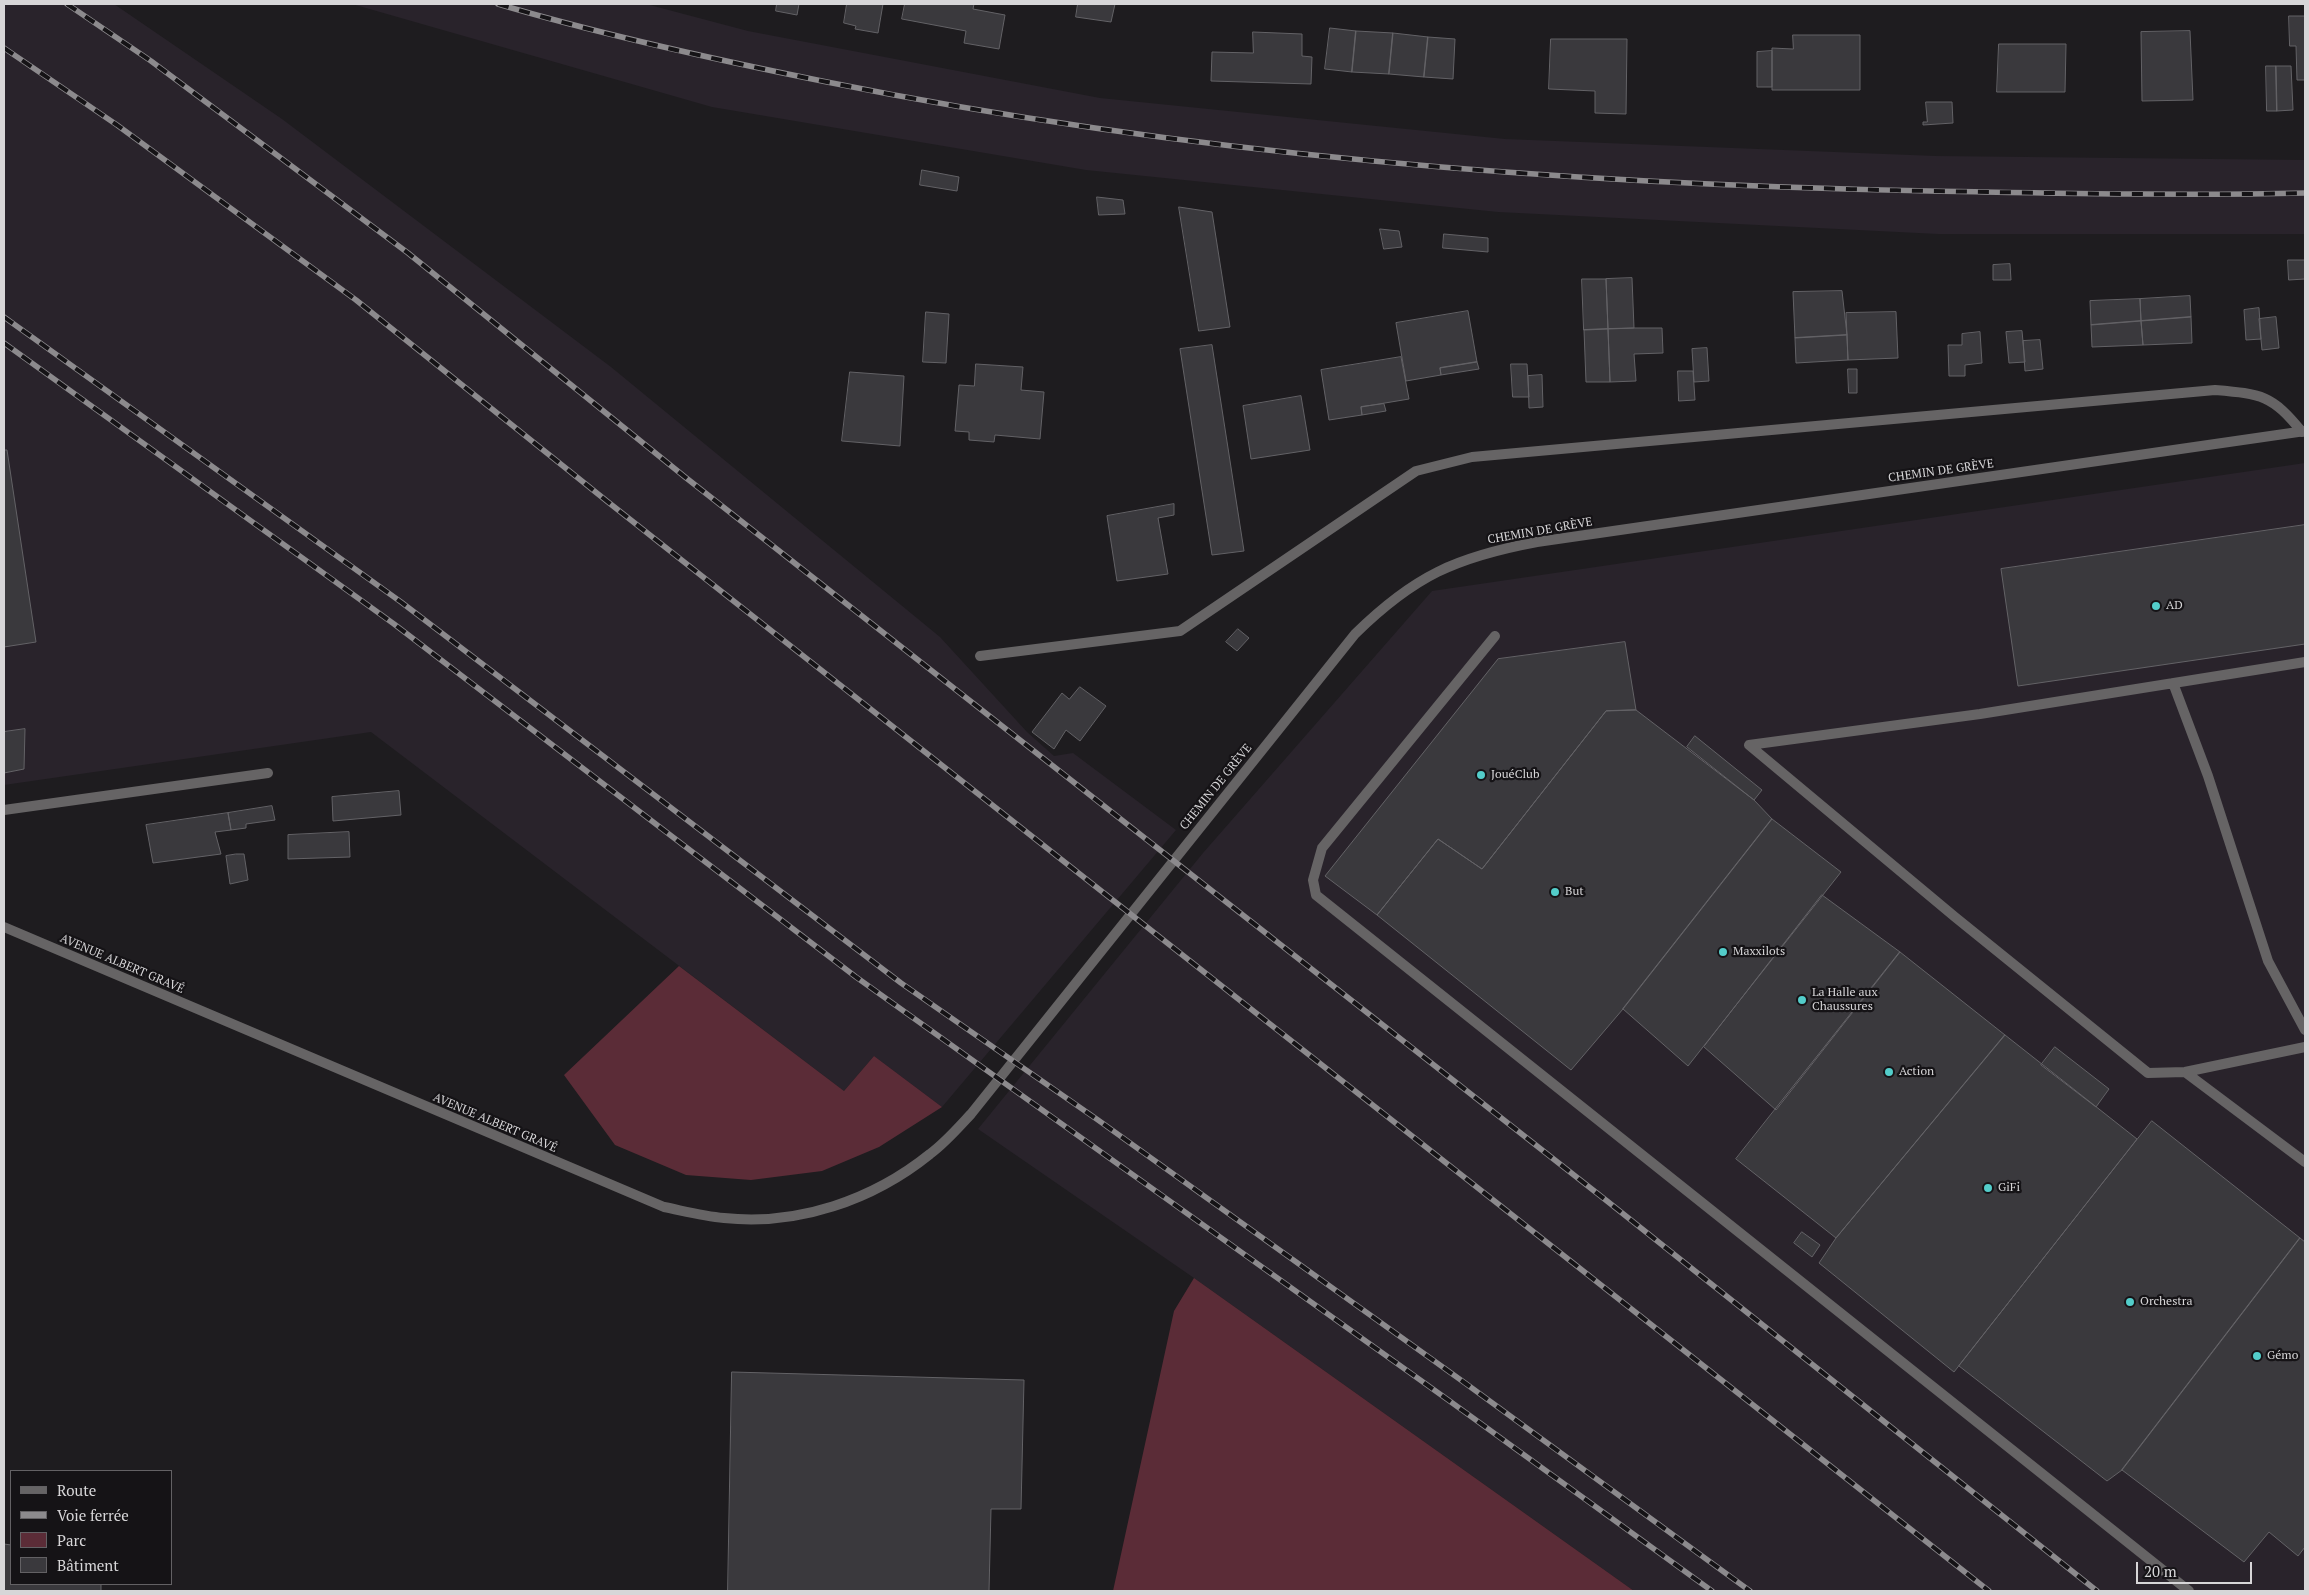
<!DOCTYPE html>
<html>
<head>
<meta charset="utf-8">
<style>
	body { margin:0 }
	#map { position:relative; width:2309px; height:1595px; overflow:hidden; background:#1e1c1f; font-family:"PT Serif",serif }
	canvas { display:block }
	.frame { position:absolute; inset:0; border:5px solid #d7d6d8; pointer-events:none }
	.legend { position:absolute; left:10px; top:1470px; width:162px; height:115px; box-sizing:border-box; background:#151316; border:1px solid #636164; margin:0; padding:6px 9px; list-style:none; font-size:15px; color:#d7d6d8 }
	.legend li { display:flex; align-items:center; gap:10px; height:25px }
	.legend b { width:25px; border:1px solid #636164 }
	.scale { position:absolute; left:2136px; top:1562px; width:116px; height:22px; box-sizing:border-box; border:2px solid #d7d6d8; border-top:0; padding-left:6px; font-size:15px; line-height:18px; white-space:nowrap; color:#d7d6d8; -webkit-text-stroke:4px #151316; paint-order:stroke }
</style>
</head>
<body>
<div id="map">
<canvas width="2309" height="1595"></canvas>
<div class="frame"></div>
<ul class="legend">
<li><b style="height:6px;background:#666465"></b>Route</li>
<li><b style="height:6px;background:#8c8a8d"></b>Voie ferrée</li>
<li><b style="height:14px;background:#5b2c37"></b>Parc</li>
<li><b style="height:14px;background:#3a393d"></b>Bâtiment</li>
</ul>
<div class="scale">20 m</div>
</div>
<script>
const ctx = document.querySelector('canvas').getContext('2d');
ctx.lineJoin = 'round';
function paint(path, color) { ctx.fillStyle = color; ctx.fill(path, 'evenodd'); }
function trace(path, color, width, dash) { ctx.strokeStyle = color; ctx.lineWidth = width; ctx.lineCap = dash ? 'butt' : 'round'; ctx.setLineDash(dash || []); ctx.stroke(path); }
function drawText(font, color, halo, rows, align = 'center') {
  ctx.font = font + ' "PT Serif",serif'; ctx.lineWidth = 4.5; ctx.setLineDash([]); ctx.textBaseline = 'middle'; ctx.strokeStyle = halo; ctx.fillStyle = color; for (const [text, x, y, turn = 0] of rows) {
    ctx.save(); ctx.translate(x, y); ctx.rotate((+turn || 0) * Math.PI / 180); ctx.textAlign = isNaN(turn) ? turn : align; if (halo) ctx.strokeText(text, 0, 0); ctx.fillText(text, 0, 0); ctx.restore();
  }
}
const built = new Path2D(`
	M 4,4 L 114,4 L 282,119 L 611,367 L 940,637 L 1027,732 L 1054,756 L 1073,753 L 1176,830 L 942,1107 L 874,1056 L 844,1091 L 371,732 L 4,785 Z
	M 352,4 L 646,4 L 748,31 L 1100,98 L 1505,139 L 1936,156 L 2305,160 L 2305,234 L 1938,234 L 1498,212 L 1086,170 L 712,107 Z
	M 2305,463 L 2305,1591 L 1634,1591 L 1194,1278 L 978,1129 L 1203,853 L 1432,591 Z`);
const green = new Path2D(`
	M 679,966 L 844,1091 L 874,1056 L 942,1107 L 879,1147 L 822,1171 L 751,1180 L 686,1175 L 615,1145 L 564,1075 Z
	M 1194,1278 L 1634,1591 L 1113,1591 L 1174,1311 Z`);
const building = new Path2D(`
	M 777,4 L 799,4 L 797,15 L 776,11 Z
	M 847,4 L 883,4 L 878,33 L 855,29 L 856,26 L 844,23 Z
	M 905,4 L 974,4 L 973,9 L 1005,15 L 999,49 L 964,43 L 966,31 L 902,19 Z
	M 1078,4 L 1115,4 L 1111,22 L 1076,17 Z
	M 2289,16 L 2305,16 L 2305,80 L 2297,80 L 2296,46 L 2290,46 Z
	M 1330,28 L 1356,31 L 1352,72 L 1325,69 Z
	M 1356,31 L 1393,33 L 1389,74 L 1352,72 Z
	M 2190,31 L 2193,100 L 2142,101 L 2141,32 Z
	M 1253,32 L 1302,34 L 1302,56 L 1312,57 L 1311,84 L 1211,81 L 1212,52 L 1253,53 Z
	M 1393,33 L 1428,37 L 1424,77 L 1389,74 Z
	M 1793,35 L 1860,35 L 1860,90 L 1772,90 L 1772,48 L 1793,49 Z
	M 1428,37 L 1455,39 L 1453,79 L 1424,77 Z
	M 1551,39 L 1627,39 L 1626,114 L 1595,113 L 1595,91 L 1549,89 Z
	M 1999,44 L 2066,44 L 2065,92 L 1997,92 Z
	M 1772,51 L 1772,87 L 1757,87 L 1757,52 Z
	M 2266,66 L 2276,66 L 2277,111 L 2267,111 Z
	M 2276,66 L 2291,66 L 2293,110 L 2277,111 Z
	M 1926,102 L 1952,102 L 1953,123 L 1923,125 L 1923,122 L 1927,122 Z
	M 922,170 L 959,177 L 957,191 L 920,185 Z
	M 1097,197 L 1123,200 L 1125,214 L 1099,215 Z
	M 1179,207 L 1212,212 L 1230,327 L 1199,331 Z
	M 1380,229 L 1399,231 L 1402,247 L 1384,249 Z
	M 1444,234 L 1488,238 L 1488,252 L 1443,248 Z
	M 2288,260 L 2305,260 L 2305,279 L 2289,280 Z
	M 2010,264 L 2011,280 L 1993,280 L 1993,265 Z
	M 1632,278 L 1634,328 L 1608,329 L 1606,279 Z
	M 1582,279 L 1606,279 L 1608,329 L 1584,330 Z
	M 1842,291 L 1847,335 L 1795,338 L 1793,292 Z
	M 2190,296 L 2191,317 L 2141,321 L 2140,299 Z
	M 2140,299 L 2141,321 L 2091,325 L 2090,301 Z
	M 2259,308 L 2261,339 L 2246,340 L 2244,310 Z
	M 1468,311 L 1477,362 L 1440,368 L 1441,375 L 1406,381 L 1396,323 Z
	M 926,312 L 949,314 L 946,363 L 923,362 Z
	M 1896,312 L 1898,358 L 1848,360 L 1846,313 Z
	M 2191,317 L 2192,343 L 2143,345 L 2141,321 Z
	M 2276,317 L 2279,348 L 2262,350 L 2259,319 Z
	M 2141,321 L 2143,345 L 2092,347 L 2091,325 Z
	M 1634,328 L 1662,328 L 1663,353 L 1634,354 L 1636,381 L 1610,382 L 1608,329 Z
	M 1608,329 L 1610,382 L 1586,382 L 1584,330 Z
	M 2022,331 L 2025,362 L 2009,363 L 2006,332 Z
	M 1980,332 L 1982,363 L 1965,365 L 1965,376 L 1949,376 L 1948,345 L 1962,345 L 1962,334 Z
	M 1847,335 L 1848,360 L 1796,363 L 1795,338 Z
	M 2040,340 L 2043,369 L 2025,371 L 2023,341 Z
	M 1212,345 L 1244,551 L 1212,555 L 1180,349 Z
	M 1707,348 L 1709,381 L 1694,382 L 1692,349 Z
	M 1401,357 L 1409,399 L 1361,407 L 1362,415 L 1329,420 L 1321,370 Z
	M 1477,362 L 1479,369 L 1441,375 L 1440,368 Z
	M 976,364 L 1023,367 L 1021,390 L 1044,392 L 1040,439 L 995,435 L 994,442 L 969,440 L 969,432 L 955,431 L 959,385 L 974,386 Z
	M 1511,364 L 1527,364 L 1529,397 L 1513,397 Z
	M 1848,369 L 1857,369 L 1857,393 L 1849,393 Z
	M 1678,371 L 1693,371 L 1695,400 L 1679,401 Z
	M 850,372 L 904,376 L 900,446 L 842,441 Z
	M 1542,375 L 1543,407 L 1529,408 L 1528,376 Z
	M 1301,396 L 1310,450 L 1251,459 L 1243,406 Z
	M 1384,404 L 1386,411 L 1362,415 L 1361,407 Z
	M 4,450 L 7,450 L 36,642 L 4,647 Z
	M 1174,504 L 1174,515 L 1158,518 L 1168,574 L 1117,581 L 1107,516 Z
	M 2305,525 L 2305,644 L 2018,686 L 2001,569 Z
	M 1238,629 L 1249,638 L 1237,651 L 1226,642 Z
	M 1625,642 L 1636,710 L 1606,711 L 1482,869 L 1438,839 L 1377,915 L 1325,876 L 1498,659 Z
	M 1080,687 L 1106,706 L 1080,741 L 1066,730 L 1054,749 L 1032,732 L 1062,693 L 1069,699 Z
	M 1636,710 L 1754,800 L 1772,819 L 1623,1009 L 1571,1070 L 1377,915 L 1438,839 L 1482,869 L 1606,711 Z
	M 25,729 L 24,769 L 4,773 L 4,732 Z
	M 1695,736 L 1762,790 L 1754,800 L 1687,747 Z
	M 399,791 L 401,815 L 333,821 L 332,797 Z
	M 272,806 L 275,820 L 246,824 L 246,828 L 231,830 L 228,813 Z
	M 228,813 L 231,830 L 215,832 L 221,854 L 153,863 L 146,825 Z
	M 1772,819 L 1841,872 L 1688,1066 L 1623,1009 Z
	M 349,832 L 350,857 L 288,859 L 288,835 Z
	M 236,854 L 244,854 L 248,880 L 230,884 L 226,856 Z
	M 1822,895 L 1900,952 L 1776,1110 L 1704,1047 Z
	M 1900,952 L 2005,1035 L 1836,1238 L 1736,1159 Z
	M 2005,1035 L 2137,1139 L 1954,1372 L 1819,1263 L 1836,1238 Z
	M 2055,1047 L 2109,1089 L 2096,1107 L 2041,1065 Z
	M 2152,1121 L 2300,1238 L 2122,1470 L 2107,1481 L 1959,1366 Z
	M 1802,1232 L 1820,1245 L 1812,1257 L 1794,1243 Z
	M 2300,1238 L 2305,1242 L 2305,1547 L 2298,1556 L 2269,1532 L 2244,1562 L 2122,1470 Z
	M 732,1372 L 1024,1380 L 1021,1509 L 991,1509 L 989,1591 L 728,1591 Z
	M 4,1544 L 11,1545 L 11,1584 L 101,1584 L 101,1591 L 4,1591 Z`);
const service = new Path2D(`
	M 1495,636 L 1322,848 L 1313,880 L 1316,895 L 2189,1591
	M 2305,662 L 1980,714 L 1749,745 L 1955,917 L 2148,1073 L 2185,1072 L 2305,1047
	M 2173,683 L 2208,776 L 2268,961 L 2305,1030
	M 2185,1072 L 2305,1162`);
const minor = new Path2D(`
	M 980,656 L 1180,631 L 1416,471 L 1472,457 L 2215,390 C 2262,394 2272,395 2302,432
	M 4,810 L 268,773`);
const tertiary = new Path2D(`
	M 4,927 L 664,1207 C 684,1211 703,1216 724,1218 C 798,1226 873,1200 930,1154 C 945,1143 958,1128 971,1114 L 1355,634 C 1414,576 1456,557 1537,542 L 2305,431`);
const rail = new Path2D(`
	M 67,4 L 151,61 L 408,253 L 685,477 L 1607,1201 L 2097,1591
	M 498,4 C 606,36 717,60 827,82 C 1190,155 1560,184 1930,191 C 2055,193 2180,196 2305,193
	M 4,48 L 117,125 L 356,300 L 608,502 L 1989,1591
	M 4,317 L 401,602 L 901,983 L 1098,1120 L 1465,1383 L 1750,1591
	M 4,343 L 394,624 L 856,977 L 1451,1402 L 1712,1591`);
const markers = [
	[2156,606,5,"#53cdca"],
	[1481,775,5,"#53cdca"],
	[1555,892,5,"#53cdca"],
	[1723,952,5,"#53cdca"],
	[1802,1000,5,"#53cdca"],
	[1889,1072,5,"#53cdca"],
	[1988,1188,5,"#53cdca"],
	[2130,1302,5,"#53cdca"],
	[2257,1356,5,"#53cdca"]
];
const streetNames = [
	["CHEMIN DE GRÈVE",1941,471,-8],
	["CHEMIN DE GRÈVE",1540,531,-10],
	["CHEMIN DE GRÈVE",1216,787,-51],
	["AVENUE ALBERT GRAVÉ",122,964,23],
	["AVENUE ALBERT GRAVÉ",495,1123,23]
];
const poiNames = [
	["AD",2166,606],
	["JouéClub",1491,775],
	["But",1565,892],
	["Maxxilots",1733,952],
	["La Halle aux",1812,993],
	["Chaussures",1812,1007],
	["Action",1899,1072],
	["GiFi",1998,1188],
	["Orchestra",2140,1302],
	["Gémo",2267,1356]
];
paint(built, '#29232b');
paint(green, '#5b2c37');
paint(building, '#3a393d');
trace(building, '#636266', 1);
trace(service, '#666465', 10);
trace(minor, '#666465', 10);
trace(tertiary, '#666465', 10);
trace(rail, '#8c8a8d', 5.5);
trace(rail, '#151316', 4, [11]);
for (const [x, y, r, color] of markers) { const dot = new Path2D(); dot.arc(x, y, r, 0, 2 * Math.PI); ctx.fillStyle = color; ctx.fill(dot); trace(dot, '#151316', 2); }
drawText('12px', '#d7d6d8', '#151316', streetNames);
drawText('12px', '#d7d6d8', '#151316', poiNames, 'left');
</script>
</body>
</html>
